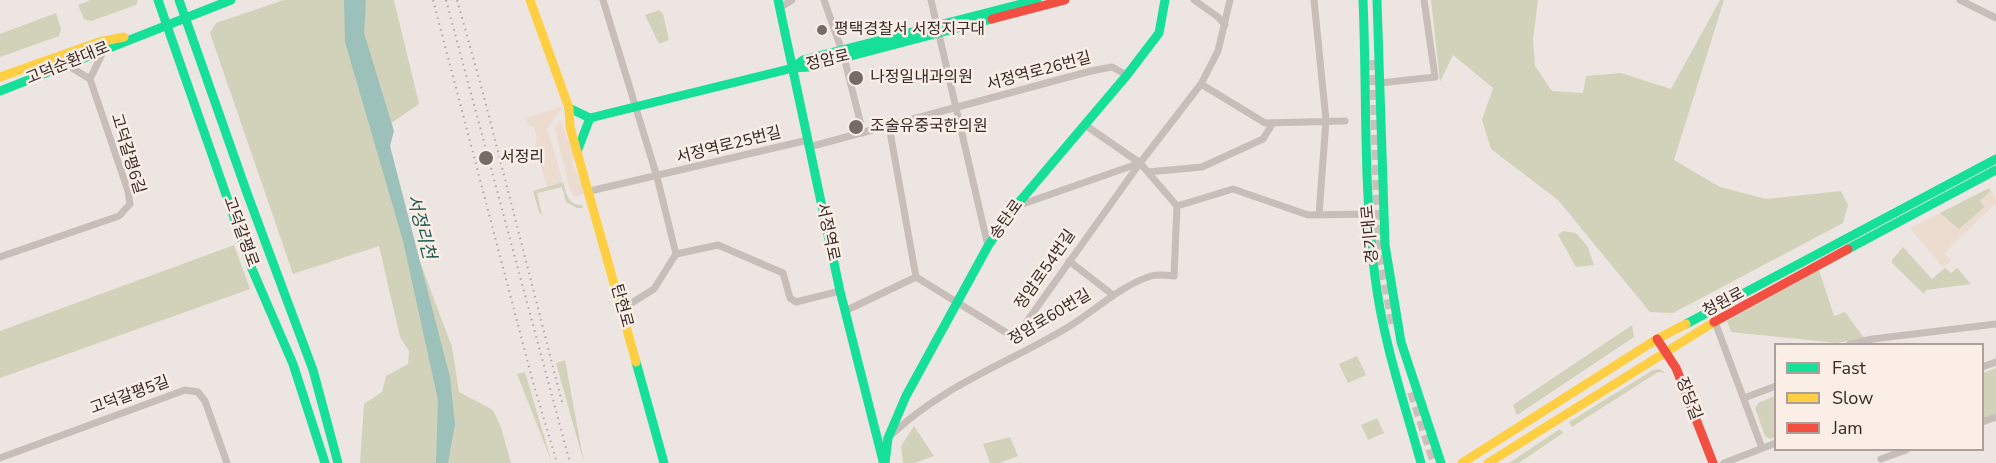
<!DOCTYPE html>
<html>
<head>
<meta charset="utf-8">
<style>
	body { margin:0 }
	#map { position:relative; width:1996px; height:463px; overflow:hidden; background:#ede5e1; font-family:"Nunito Sans",sans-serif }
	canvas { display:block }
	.legend { position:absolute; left:1774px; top:343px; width:210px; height:108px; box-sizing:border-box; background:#faeee7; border:2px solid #aca09a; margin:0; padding:8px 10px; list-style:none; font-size:18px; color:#372a27 }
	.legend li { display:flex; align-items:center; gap:12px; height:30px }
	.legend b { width:30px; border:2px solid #aca09a }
</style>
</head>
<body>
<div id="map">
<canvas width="1996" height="463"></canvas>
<ul class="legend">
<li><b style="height:8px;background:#16e098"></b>Fast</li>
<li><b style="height:8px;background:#ffcf43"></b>Slow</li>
<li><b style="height:8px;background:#f24e42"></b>Jam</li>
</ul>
</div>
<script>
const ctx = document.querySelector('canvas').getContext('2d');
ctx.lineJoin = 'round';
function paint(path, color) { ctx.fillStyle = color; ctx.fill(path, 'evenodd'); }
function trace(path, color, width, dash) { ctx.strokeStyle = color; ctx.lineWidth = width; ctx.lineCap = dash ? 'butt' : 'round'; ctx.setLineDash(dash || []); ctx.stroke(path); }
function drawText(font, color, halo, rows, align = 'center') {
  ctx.font = font + ' "Nunito Sans","Noto Sans KR",sans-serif'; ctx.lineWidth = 5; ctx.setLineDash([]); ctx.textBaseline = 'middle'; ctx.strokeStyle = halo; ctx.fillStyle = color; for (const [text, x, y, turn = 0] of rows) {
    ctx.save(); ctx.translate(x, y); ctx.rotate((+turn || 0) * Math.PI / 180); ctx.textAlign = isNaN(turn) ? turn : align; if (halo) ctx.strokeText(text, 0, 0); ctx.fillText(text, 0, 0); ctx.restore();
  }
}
const green = new Path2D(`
	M 91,0 L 138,0 L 136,5 L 91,21 L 84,19 L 78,5 Z
	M 284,0 L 394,0 L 419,104 L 378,132 L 410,235 L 452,347 L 459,392 L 493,410 L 501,427 L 511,463 L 360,463 L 364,404 L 382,392 L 386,376 L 408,364 L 409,351 L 400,337 L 379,246 L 293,274 L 210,33 L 216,23 Z
	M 1431,0 L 1538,0 L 1533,40 L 1535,66 L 1552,91 L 1583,93 L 1586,76 L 1621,73 L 1671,89 L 1720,0 L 1724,0 L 1674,160 L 1720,187 L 1766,199 L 1841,191 L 1848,205 L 1843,223 L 1673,313 L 1650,312 L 1558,200 L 1491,149 L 1482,120 L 1493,88 L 1453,55 L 1440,82 Z
	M 659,10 L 663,14 L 669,40 L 659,44 L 645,15 Z
	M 56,13 L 61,29 L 59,36 L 0,57 L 0,34 Z
	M 563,182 C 567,194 567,205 582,205 L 583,208 L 577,208 L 566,202 L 562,187 L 537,193 L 542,215 L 539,212 L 533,191 Z
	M 1989,188 L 1991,191 L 1980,201 L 1985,207 L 1959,230 L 1940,213 Z
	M 1563,231 L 1576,233 L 1588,247 L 1594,265 L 1576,267 L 1558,235 Z
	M 234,245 L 250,289 L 0,378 L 0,331 Z
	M 1903,247 L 1932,279 L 1945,268 L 1951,273 L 1957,268 L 1971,284 L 1926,290 L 1924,294 L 1892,263 L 1892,260 Z
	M 1819,270 L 1834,316 L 1845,312 L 1864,338 L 1837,343 L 1731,332 L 1727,321 Z
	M 1632,325 L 1634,337 L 1517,415 L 1513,405 Z
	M 1357,356 L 1366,375 L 1348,383 L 1339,364 Z
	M 565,360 L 584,463 L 556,363 Z
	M 1996,368 L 1996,415 L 1983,420 L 1983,373 Z
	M 1659,369 L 1666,373 L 1658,372 L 1572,427 L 1569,422 L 1653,370 Z
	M 525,372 L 552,463 L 517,374 Z
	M 1775,396 L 1775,437 L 1770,439 L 1765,436 L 1755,408 L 1758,403 Z
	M 1377,418 L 1384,433 L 1368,440 L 1361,425 Z
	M 914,426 L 934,456 L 915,463 L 903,463 L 901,446 Z
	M 1560,429 L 1563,433 L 1519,463 L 1509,463 Z
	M 1010,437 L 1018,456 L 1000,463 L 990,463 L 983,444 Z`);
const plaza = new Path2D(`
	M 564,106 L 547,128 L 563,182 L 547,187 L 535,145 L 537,139 L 534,127 L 528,125 L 526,118 Z
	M 560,120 L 574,154 L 572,164 L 582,183 L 584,193 L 580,196 L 574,196 L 569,186 L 555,129 Z
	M 1991,191 L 1996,197 L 1996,203 L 1944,253 L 1951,261 L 1943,267 L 1910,228 L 1940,213 L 1959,229 L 1985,207 L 1980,201 Z`);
const water = new Path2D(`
	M 344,0 L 366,0 L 364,33 L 394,131 L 390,146 L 450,377 L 455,424 L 448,463 L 436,463 L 438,400 L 403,241 L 345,42 Z`);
const primaryTunnel = new Path2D(`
	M 1374,60 L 1379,246 L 1394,328
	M 1412,392 L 1435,463`);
const street = new Path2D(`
	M 603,0 L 657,177 L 676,254
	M 824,0 L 844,57 L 863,133
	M 931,0 L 988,246
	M 1194,0 L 1218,17 L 1225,25
	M 1314,0 L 1326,120 L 1319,215
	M 1960,0 L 1996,18
	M 781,7 L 792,0
	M 67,65 L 90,79
	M 90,79 L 103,52
	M 1380,83 L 1435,77 L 1424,0
	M 1201,84 L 1265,123 L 1345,121
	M 809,147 L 1091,71 L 1112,67 L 1127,75
	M 1140,163 L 1177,206 L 1233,189 L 1308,215 L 1368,214
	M 1148,172 L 1202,167 L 1263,139 L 1273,123
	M 590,191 L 808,140
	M 1017,206 L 1140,163 L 1085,125
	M 0,257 L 119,216 L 130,204 L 128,191 L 90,79
	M 1069,261 L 1113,295
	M 916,277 L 1015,338 L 1140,163 L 1201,84 L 1218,51 L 1230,0
	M 622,309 L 654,289 L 676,254 L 718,245 L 783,273 L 790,298 L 796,302 L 840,291
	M 845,311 L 916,277 L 889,126
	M 1715,322 L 1762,448
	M 1850,344 L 1873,339 L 1996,324
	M 1982,367 L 1996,362
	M 1744,398 L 1776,386
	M 1982,422 L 1996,417
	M 890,436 C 942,386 1004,365 1065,329 C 1094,312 1119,286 1151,276 C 1158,274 1167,275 1174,276 L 1177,206
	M 0,458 L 185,390 L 198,392 L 205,401 L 227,463
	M 1881,459 L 1906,450
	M 1724,463 L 1776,443`);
const fast = new Path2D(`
	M 158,0 L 252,269 L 293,364 L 325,463
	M 179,0 L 247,193 L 313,370 L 338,463
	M 778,0 L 840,291 L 883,461
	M 1363,0 C 1367,92 1363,186 1375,277 C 1383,341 1404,402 1421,463
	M 1377,0 L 1385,245 L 1401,342 L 1441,463
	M 793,68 L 803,60 L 1037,0
	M 0,91 L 231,0
	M 569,108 L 590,118
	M 590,118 L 793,68 L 809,67 L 992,19
	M 578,149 L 590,118
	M 1848,249 L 1996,170
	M 1686,324 L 1996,159
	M 636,362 L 664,463
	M 885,463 L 888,438 L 906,396 L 988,246 L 1015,207 L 1127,75 L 1159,33 L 1165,0`);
const slow = new Path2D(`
	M 530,0 L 569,108 L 570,127 L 636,362
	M 0,77 L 99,42 L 124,37
	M 1462,463 L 1657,339 L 1686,324
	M 1488,463 L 1714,322`);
const jam = new Path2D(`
	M 992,19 L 1065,0
	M 1714,322 L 1848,249
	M 1657,339 L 1676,368 L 1713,463`);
const rail = new Path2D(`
	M 433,0 L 534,386 L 557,463
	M 446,0 L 570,463
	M 457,0 L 483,93 L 563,406`);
const markers = [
	[822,30,6,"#776b68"],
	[856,78,8,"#776b68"],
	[856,127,8,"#776b68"],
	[486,158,8,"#776b68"]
];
const poiNames = [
	["평택경찰서 서정지구대",834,30],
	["나정일내과의원",870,78],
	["조술유중국한의원",870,127],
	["서정리",500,158]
];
const streetNames = [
	["정암로",828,61,-13],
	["고덕순환대로",68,64,-22],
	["서정역로26번길",1039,72,-15],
	["서정역로25번길",729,146,-14],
	["고덕갈평6길",127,154,73],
	["송탄로",1007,220,-54],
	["고덕갈평로",240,232,70],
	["서정역로",827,232,78],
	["경기대로",1371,234,-95],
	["정암로54번길",1046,270,-55],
	["청원로",1724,303,-28],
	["탄현로",621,306,75],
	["정암로60번길",1050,318,-31],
	["고덕갈평5길",130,396,-20],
	["장당길",1688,399,69]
];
const waterNames = [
	["서정리천",420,227,75]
];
paint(green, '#d2d2ba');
paint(plaza, '#ecdbcf');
paint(water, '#9bc1ba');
trace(primaryTunnel, '#c9c0bc', 10, [10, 5]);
trace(street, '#c7bdb9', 7);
trace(fast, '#16e098', 9);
trace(slow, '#ffcf43', 9);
trace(jam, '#f24e42', 9);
trace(rail, '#aea6a3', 2, [1.5, 4.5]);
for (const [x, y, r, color] of markers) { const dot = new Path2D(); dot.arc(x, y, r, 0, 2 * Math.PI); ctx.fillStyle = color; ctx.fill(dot); trace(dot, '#faeee7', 2); }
drawText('16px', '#372a27', '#faeee7', poiNames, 'left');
drawText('16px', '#372a27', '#faeee7', streetNames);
drawText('italic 18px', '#1b5b54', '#faeee7', waterNames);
</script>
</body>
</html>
